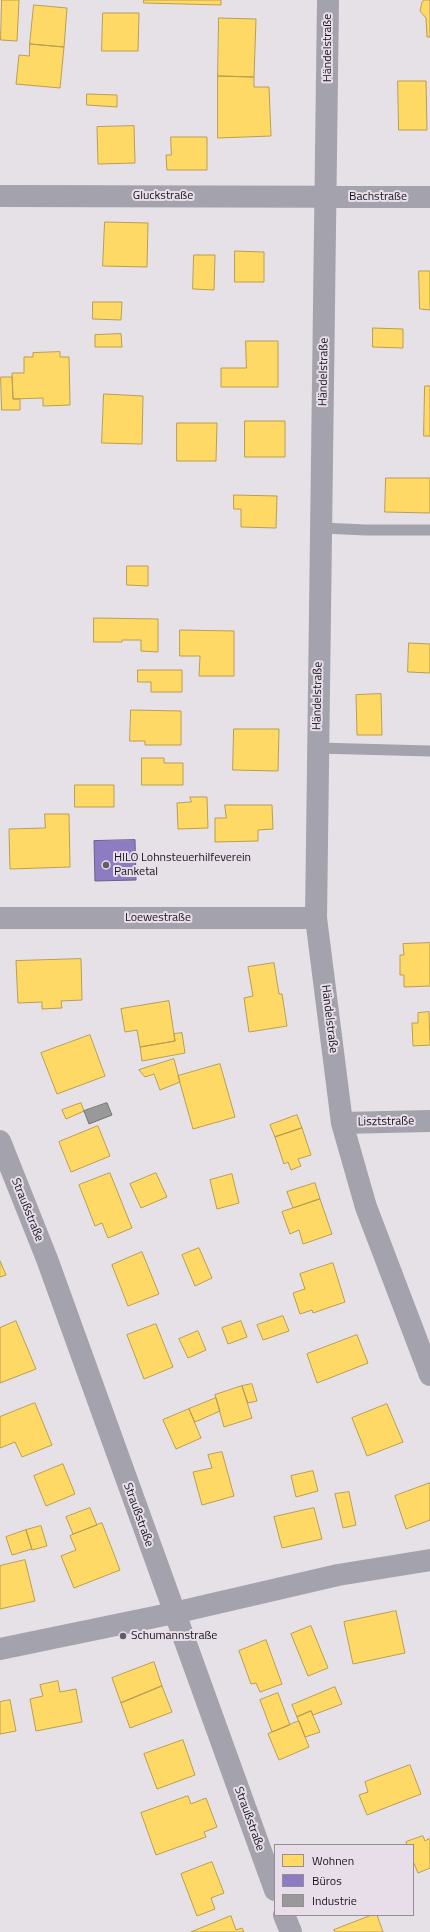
<!DOCTYPE html>
<html>
<head>
<meta charset="utf-8">
<style>
	body { margin:0 }
	#map { position:relative; width:430px; height:1932px; overflow:hidden; background:#e6e1e6; font-family:"Titillium Web",sans-serif }
	canvas { display:block }
	.legend { position:absolute; left:274px; top:1844px; width:140px; height:72px; box-sizing:border-box; background:#e7dee9; border:1px solid #958e96; margin:0; padding:5px 7px; list-style:none; font-size:12px; color:#19161a }
	.legend li { display:flex; align-items:center; gap:8px; height:20px }
	.legend b { width:20px; border:1px solid #958e96 }
</style>
</head>
<body>
<div id="map">
<canvas width="430" height="1932"></canvas>
<ul class="legend">
<li><b style="height:11px;background:#ffd966"></b>Wohnen</li>
<li><b style="height:11px;background:#8e7cc3"></b>Büros</li>
<li><b style="height:11px;background:#999"></b>Industrie</li>
</ul>
</div>
<script>
const ctx = document.querySelector('canvas').getContext('2d');
ctx.lineJoin = 'round';
function paint(path, color) { ctx.fillStyle = color; ctx.fill(path, 'evenodd'); }
function trace(path, color, width, dash) { ctx.strokeStyle = color; ctx.lineWidth = width; ctx.lineCap = dash ? 'butt' : 'round'; ctx.setLineDash(dash || []); ctx.stroke(path); }
function drawText(font, color, halo, rows, align = 'center') {
  ctx.font = font + ' "Titillium Web",sans-serif'; ctx.lineWidth = 4; ctx.setLineDash([]); ctx.textBaseline = 'middle'; ctx.strokeStyle = halo; ctx.fillStyle = color; for (const [text, x, y, turn = 0] of rows) {
    ctx.save(); ctx.translate(x, y); ctx.rotate((+turn || 0) * Math.PI / 180); ctx.textAlign = isNaN(turn) ? turn : align; if (halo) ctx.strokeText(text, 0, 0); ctx.fillText(text, 0, 0); ctx.restore();
  }
}
const homes = new Path2D(`
	M 2,0 L 19,0 L 17,41 L 1,40 Z
	M 144,0 L 221,0 L 221,5 L 144,3 Z
	M 425,0 L 430,0 L 430,37 L 427,37 L 426,18 L 420,11 L 422,2 Z
	M 34,5 L 67,8 L 64,47 L 30,44 Z
	M 103,13 L 139,13 L 138,51 L 102,51 Z
	M 219,18 L 256,19 L 254,77 L 218,76 Z
	M 30,44 L 64,47 L 60,88 L 16,84 L 19,55 L 29,56 Z
	M 218,76 L 254,77 L 254,87 L 269,87 L 271,136 L 218,138 Z
	M 398,81 L 426,81 L 427,130 L 399,130 Z
	M 87,94 L 117,95 L 117,107 L 87,105 Z
	M 134,126 L 135,163 L 98,164 L 97,127 Z
	M 171,137 L 207,137 L 207,170 L 167,170 L 166,155 L 171,155 Z
	M 105,222 L 148,223 L 147,267 L 103,266 Z
	M 235,251 L 264,252 L 264,282 L 235,282 Z
	M 194,255 L 215,255 L 214,290 L 193,289 Z
	M 419,271 L 430,271 L 430,310 L 420,309 Z
	M 93,302 L 122,302 L 121,320 L 93,319 Z
	M 373,328 L 403,329 L 403,348 L 373,347 Z
	M 121,334 L 122,347 L 95,347 L 95,335 Z
	M 246,341 L 278,341 L 278,387 L 221,387 L 221,368 L 246,368 Z
	M 60,352 L 60,357 L 69,357 L 70,405 L 43,406 L 43,398 L 13,399 L 12,373 L 24,373 L 24,357 L 33,357 L 33,353 Z
	M 1,377 L 12,377 L 13,399 L 20,399 L 20,410 L 2,410 Z
	M 425,386 L 430,386 L 430,436 L 424,436 Z
	M 104,394 L 143,396 L 142,444 L 102,443 Z
	M 245,421 L 285,421 L 285,457 L 245,457 Z
	M 177,423 L 217,423 L 216,461 L 177,461 Z
	M 386,478 L 430,478 L 430,513 L 385,512 Z
	M 234,495 L 277,496 L 276,528 L 241,527 L 241,509 L 234,509 Z
	M 127,566 L 148,566 L 148,586 L 127,585 Z
	M 94,618 L 158,619 L 158,652 L 141,651 L 141,640 L 122,640 L 122,642 L 94,642 Z
	M 180,630 L 234,631 L 234,676 L 199,676 L 200,656 L 180,656 Z
	M 409,643 L 430,644 L 430,673 L 408,672 Z
	M 138,670 L 182,670 L 182,692 L 151,692 L 151,682 L 138,682 Z
	M 381,694 L 382,735 L 357,735 L 356,695 Z
	M 131,710 L 181,711 L 181,745 L 145,745 L 145,741 L 130,741 Z
	M 234,729 L 279,729 L 278,771 L 233,770 Z
	M 142,758 L 164,758 L 164,763 L 183,763 L 183,785 L 142,785 Z
	M 75,785 L 114,785 L 114,807 L 75,807 Z
	M 190,797 L 207,797 L 208,828 L 178,829 L 177,803 L 191,802 Z
	M 225,805 L 272,805 L 273,829 L 258,830 L 258,841 L 215,842 L 215,818 L 226,818 Z
	M 45,814 L 69,814 L 70,867 L 10,869 L 9,829 L 45,828 Z
	M 430,943 L 430,986 L 404,987 L 404,975 L 400,975 L 400,955 L 404,955 L 403,944 Z
	M 81,959 L 82,1000 L 61,1001 L 62,1008 L 42,1009 L 42,1002 L 18,1003 L 16,961 Z
	M 274,963 L 279,994 L 282,994 L 287,1026 L 249,1032 L 244,998 L 253,996 L 248,967 Z
	M 169,1001 L 175,1041 L 140,1047 L 137,1030 L 125,1032 L 121,1009 Z
	M 429,1012 L 430,1045 L 413,1046 L 412,1023 L 418,1023 L 418,1013 Z
	M 182,1033 L 185,1053 L 142,1061 L 140,1047 L 175,1041 L 174,1034 Z
	M 90,1035 L 105,1076 L 57,1094 L 41,1053 Z
	M 174,1059 L 180,1082 L 160,1090 L 154,1074 L 145,1077 L 139,1070 Z
	M 220,1064 L 235,1117 L 193,1129 L 178,1076 Z
	M 81,1103 L 84,1111 L 66,1119 L 62,1110 Z
	M 297,1115 L 302,1128 L 275,1137 L 270,1125 Z
	M 98,1126 L 110,1156 L 71,1172 L 59,1142 Z
	M 302,1128 L 311,1155 L 298,1159 L 301,1166 L 291,1170 L 288,1162 L 284,1164 L 275,1137 Z
	M 110,1173 L 132,1228 L 108,1238 L 102,1223 L 95,1226 L 79,1185 Z
	M 156,1173 L 167,1197 L 141,1208 L 130,1184 Z
	M 232,1174 L 239,1203 L 217,1209 L 210,1180 Z
	M 315,1183 L 320,1199 L 293,1208 L 287,1192 Z
	M 320,1199 L 332,1234 L 303,1244 L 299,1230 L 290,1234 L 282,1212 Z
	M 199,1248 L 212,1278 L 195,1286 L 182,1255 Z
	M 142,1252 L 159,1294 L 128,1306 L 112,1265 Z
	M 0,1261 L 6,1275 L 0,1277 Z
	M 333,1263 L 345,1302 L 313,1313 L 312,1310 L 300,1314 L 293,1293 L 305,1289 L 300,1274 Z
	M 283,1316 L 289,1331 L 263,1340 L 257,1325 Z
	M 16,1321 L 36,1369 L 0,1383 L 0,1328 Z
	M 241,1321 L 247,1337 L 228,1344 L 222,1328 Z
	M 156,1324 L 173,1367 L 144,1379 L 127,1335 Z
	M 198,1331 L 206,1350 L 188,1358 L 179,1339 Z
	M 357,1335 L 368,1363 L 317,1383 L 307,1354 Z
	M 252,1384 L 257,1401 L 248,1403 L 242,1386 Z
	M 242,1386 L 252,1418 L 224,1427 L 215,1395 Z
	M 216,1398 L 220,1411 L 195,1422 L 189,1409 Z
	M 35,1403 L 52,1445 L 22,1457 L 15,1442 L 0,1448 L 0,1417 Z
	M 387,1404 L 403,1442 L 367,1456 L 352,1418 Z
	M 189,1409 L 201,1438 L 176,1449 L 163,1420 Z
	M 222,1452 L 234,1496 L 202,1505 L 193,1472 L 212,1468 L 208,1455 Z
	M 63,1464 L 75,1494 L 46,1506 L 34,1476 Z
	M 313,1471 L 318,1491 L 296,1497 L 291,1476 Z
	M 430,1483 L 430,1520 L 406,1529 L 395,1496 Z
	M 349,1492 L 356,1525 L 343,1528 L 335,1494 Z
	M 90,1508 L 97,1525 L 73,1534 L 66,1517 Z
	M 314,1508 L 322,1539 L 282,1548 L 274,1517 Z
	M 102,1523 L 120,1570 L 74,1588 L 61,1556 L 76,1550 L 70,1536 Z
	M 41,1526 L 47,1546 L 32,1550 L 26,1530 Z
	M 26,1530 L 32,1549 L 12,1555 L 6,1537 Z
	M 25,1560 L 35,1601 L 0,1609 L 0,1566 Z
	M 396,1611 L 405,1653 L 353,1664 L 344,1622 Z
	M 311,1626 L 328,1668 L 308,1676 L 291,1634 Z
	M 266,1640 L 282,1684 L 260,1692 L 256,1683 L 251,1684 L 239,1651 Z
	M 154,1662 L 162,1686 L 121,1703 L 112,1678 Z
	M 58,1681 L 60,1692 L 76,1689 L 82,1722 L 36,1731 L 30,1699 L 43,1696 L 40,1685 Z
	M 162,1686 L 172,1712 L 130,1728 L 121,1703 Z
	M 335,1687 L 342,1704 L 313,1715 L 311,1711 L 297,1717 L 292,1705 Z
	M 278,1693 L 290,1725 L 272,1732 L 260,1700 Z
	M 10,1700 L 16,1731 L 0,1734 L 0,1702 Z
	M 311,1711 L 320,1732 L 305,1737 L 297,1717 Z
	M 299,1721 L 309,1747 L 279,1760 L 268,1734 Z
	M 183,1740 L 195,1775 L 157,1789 L 144,1754 Z
	M 410,1765 L 421,1794 L 367,1815 L 359,1795 L 368,1792 L 365,1782 Z
	M 188,1796 L 191,1804 L 206,1798 L 217,1827 L 204,1832 L 206,1837 L 156,1855 L 141,1813 Z
	M 423,1836 L 425,1841 L 430,1838 L 430,1868 L 418,1873 L 413,1861 L 413,1845 L 407,1845 L 406,1842 Z
	M 212,1862 L 224,1893 L 211,1898 L 215,1909 L 197,1916 L 181,1874 Z
	M 372,1915 L 377,1915 L 383,1932 L 335,1932 L 334,1930 Z
	M 231,1916 L 236,1930 L 242,1928 L 244,1932 L 191,1932 Z`);
const offices = new Path2D(`
	M 135,840 L 136,880 L 95,881 L 94,841 Z`);
const industry = new Path2D(`
	M 107,1103 L 112,1115 L 89,1124 L 84,1111 Z`);
const service = new Path2D(`
	M 322,528 L 366,530 L 430,530
	M 317,748 L 430,751`);
const minor = new Path2D(`
	M 328,0 L 316,918 L 342,1123 L 366,1207 L 430,1375
	M 0,196 L 430,197
	M 0,918 L 316,918
	M 342,1123 L 430,1121
	M 0,1141 L 47,1259 L 275,1890
	M 0,1649 L 174,1613 L 338,1575 L 430,1560
	M 284,1915 L 291,1932`);
const markers = [
	[106,865,4,"#615d61"],
	[123,1636,4,"#615d61"]
];
const streetNames = [
	["Händelstraße",328,48,-90],
	["Gluckstraße",163,196],
	["Bachstraße",378,197],
	["Händelstraße",324,372,-89],
	["Händelstraße",318,696,-89],
	["Loewestraße",158,918],
	["Händelstraße",329,1019,83],
	["Lisztstraße",386,1122,-1],
	["Straußstraße",27,1210,68],
	["Straußstraße",138,1515,70],
	["Straußstraße",249,1819,70]
];
const poiNames = [
	["HILO Lohnsteuerhilfeverein",114,858],
	["Panketal",114,872],
	["Schumannstraße",131,1636]
];
paint(homes, '#ffd966');
trace(homes, '#ba9e4f', 1);
paint(offices, '#8e7cc3');
trace(offices, '#6b5d90', 1);
paint(industry, '#999');
trace(industry, '#737273', 1);
trace(service, '#a4a2ac', 11);
trace(minor, '#a4a2ac', 22);
for (const [x, y, r, color] of markers) { const dot = new Path2D(); dot.arc(x, y, r, 0, 2 * Math.PI); ctx.fillStyle = color; ctx.fill(dot); trace(dot, '#e7dee9', 1.5); }
drawText('12px', '#19161a', '#e7dee9', streetNames);
drawText('12px', '#19161a', '#e7dee9', poiNames, 'left');
</script>
</body>
</html>
